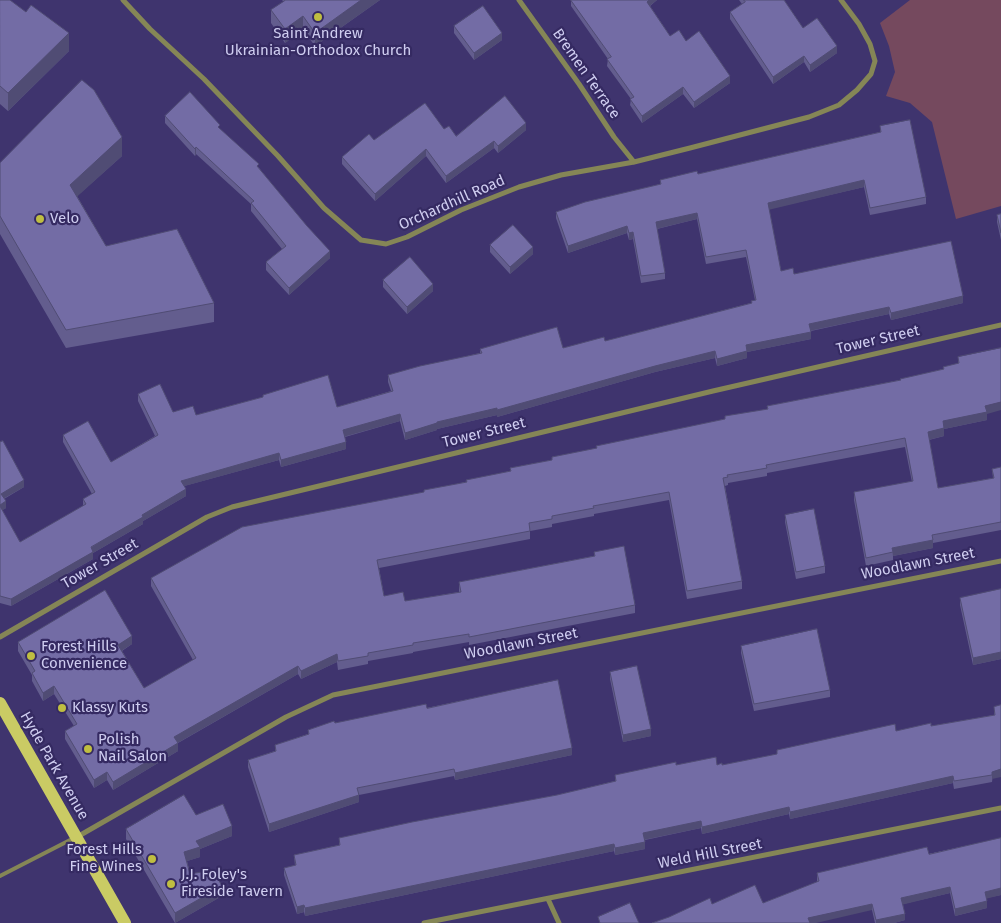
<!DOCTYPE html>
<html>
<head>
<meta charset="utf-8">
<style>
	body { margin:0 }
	canvas { display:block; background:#3f346e }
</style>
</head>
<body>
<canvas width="1001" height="923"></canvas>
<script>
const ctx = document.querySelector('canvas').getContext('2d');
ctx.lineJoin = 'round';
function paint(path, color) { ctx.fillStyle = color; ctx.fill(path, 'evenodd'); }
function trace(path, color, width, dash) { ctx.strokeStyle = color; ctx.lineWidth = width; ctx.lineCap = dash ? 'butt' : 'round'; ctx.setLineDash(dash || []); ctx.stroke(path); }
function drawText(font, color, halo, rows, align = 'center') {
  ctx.font = font + ' "Fira Sans",sans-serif'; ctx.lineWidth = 4.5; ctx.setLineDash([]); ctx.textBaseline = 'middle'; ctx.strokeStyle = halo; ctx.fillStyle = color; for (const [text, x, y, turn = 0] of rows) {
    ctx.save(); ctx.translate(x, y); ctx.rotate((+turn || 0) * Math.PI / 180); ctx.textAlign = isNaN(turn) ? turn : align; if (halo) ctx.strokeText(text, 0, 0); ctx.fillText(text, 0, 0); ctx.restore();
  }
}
const green = new Path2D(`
	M 910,0 L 1001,0 L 1001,206 L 956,219 L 932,122 L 910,103 L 886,96 L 895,72 L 889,46 L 880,23 Z`);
const lane = new Path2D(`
	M 0,876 L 74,838`);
const street = new Path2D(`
	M 123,0 L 150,29 L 204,79 L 278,156 L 324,208 L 361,240 L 386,244 L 407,237 L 461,210 L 519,187 L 561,175 L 634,162 L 690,148 L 809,117 L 839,105 L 857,90 L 871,74 L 875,61 L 870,44 L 859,24 L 841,0
	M 519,0 L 579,84 L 614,137 L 634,162
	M 0,637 L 207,517 L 232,507 L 713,391 L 1001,325
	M 77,837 L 286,717 L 333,695 L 1001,561
	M 548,899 L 559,923
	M 424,923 L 1001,808`);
const primary = new Path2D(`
	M 0,703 L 125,923`);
const wall = new Path2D(`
	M 0,0 L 69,51 L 8,111 L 0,104 Z
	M 282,0 L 380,0 L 315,46 L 303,30 L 285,43 L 271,23 L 271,10 L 284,2 Z
	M 571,0 L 657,0 L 650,6 L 670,36 L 686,41 L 730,83 L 694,108 L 683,94 L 642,123 L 630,105 L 631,99 L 607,66 L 608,59 L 571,6 Z
	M 739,0 L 784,0 L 803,28 L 837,53 L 810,72 L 804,62 L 773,84 L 730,19 L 730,12 L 742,4 Z
	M 454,26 L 502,40 L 474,60 L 454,33 Z
	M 165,116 L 220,129 L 259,168 L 330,258 L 289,295 L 266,270 L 266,262 L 282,249 L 251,211 L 251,204 L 196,154 L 195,156 L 165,123 Z
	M 880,126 L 926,197 L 926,204 L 870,215 L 864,187 L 769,209 L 781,271 L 794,274 L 963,303 L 891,320 L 889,314 L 811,331 L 811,339 L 747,352 L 747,358 L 717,366 L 715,358 L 655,372 L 497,417 L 497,415 L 437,429 L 437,430 L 405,440 L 400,421 L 345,437 L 346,449 L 281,467 L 279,460 L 184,486 L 186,496 L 143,521 L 143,524 L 93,553 L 93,559 L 11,606 L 0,603 L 0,442 L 24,487 L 4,499 L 6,508 L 2,510 L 20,542 L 83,506 L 83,499 L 92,494 L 63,442 L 63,435 L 111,462 L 155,436 L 138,401 L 138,394 L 173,412 L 196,415 L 263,397 L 263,395 L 337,407 L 391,391 L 388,382 L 388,375 L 480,353 L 480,349 L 563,348 L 605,341 L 751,303 L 755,300 L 746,257 L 706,264 L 697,219 L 657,229 L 665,273 L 665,279 L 641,283 L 633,239 L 629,240 L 627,233 L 568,253 L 556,218 L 556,212 L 660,184 L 660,180 L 698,174 L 880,132 Z
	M 444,129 L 456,136 L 526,130 L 498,153 L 494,148 L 446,183 L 426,156 L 375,201 L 342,164 L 342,157 L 374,140 Z
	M 122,156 L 77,196 L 106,246 L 214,303 L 214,322 L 66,348 L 0,234 L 0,163 Z
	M 1001,214 L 1001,240 L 997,222 L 997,215 Z
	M 490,245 L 533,254 L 510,274 L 490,252 Z
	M 383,280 L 433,291 L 407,314 L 383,287 Z
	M 958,357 L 987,414 L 987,420 L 944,429 L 944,436 L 929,440 L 938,488 L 993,478 L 992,469 L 1001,467 L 1001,530 L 933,543 L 933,548 L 893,556 L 893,560 L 866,566 L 854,500 L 854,492 L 912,482 L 905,447 L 767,473 L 767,476 L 728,483 L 728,485 L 725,486 L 742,581 L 742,589 L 687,599 L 669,500 L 594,514 L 594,516 L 552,524 L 552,527 L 530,531 L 530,539 L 379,568 L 384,596 L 405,601 L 459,592 L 459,582 L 594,556 L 594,552 L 635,605 L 635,613 L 469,645 L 469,642 L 413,652 L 413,653 L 368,661 L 368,664 L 338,670 L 337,662 L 301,679 L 298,674 L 178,743 L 178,751 L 113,790 L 107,780 L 94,788 L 65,739 L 65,731 L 74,726 L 54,694 L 43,701 L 32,681 L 32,675 L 18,651 L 18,642 L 132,644 L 122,651 L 144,688 L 193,660 L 151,586 L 151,578 L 424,492 L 510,471 L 510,468 L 552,460 L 552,457 L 596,449 L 767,409 L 767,406 L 900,380 L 943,369 L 943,367 L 958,364 Z
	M 785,515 L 825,566 L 825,573 L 796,579 L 785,522 Z
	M 1001,589 L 1001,659 L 973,665 L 960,605 L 960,598 Z
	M 741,646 L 830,690 L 830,697 L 754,711 L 741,653 Z
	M 610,672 L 651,736 L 623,742 L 610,679 Z
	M 1001,705 L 992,782 L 954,789 L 953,783 L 790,819 L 789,814 L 702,834 L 701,828 L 645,840 L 645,849 L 615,855 L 614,851 L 305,916 L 304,912 L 297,914 L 284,875 L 284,868 L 295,866 L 294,855 L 339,845 L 339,838 L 557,795 L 615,781 L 615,775 L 676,765 L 722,765 L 777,754 L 777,750 L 896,731 L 931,726 L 994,715 L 994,707 Z
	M 427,708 L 572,755 L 455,780 L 454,776 L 359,795 L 359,802 L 269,832 L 248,767 L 248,760 L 275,751 L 275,745 L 308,734 L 308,730 L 335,723 Z
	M 196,815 L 232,836 L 200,849 L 200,857 L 187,861 L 190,874 L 222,896 L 175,923 L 126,839 L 126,829 Z
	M 1001,838 L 1001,895 L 986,898 L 987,908 L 955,916 L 950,893 L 903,904 L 905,920 L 894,923 L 875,923 L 872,910 L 712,904 L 763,903 L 817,882 L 817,873 L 929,854 Z`);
const shadedWall = new Path2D(`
	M 361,0 L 380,0 L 315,46 L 315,33 Z
	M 649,0 L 657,0 L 647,8 L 647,2 Z
	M 303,16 L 303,30 L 285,43 L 285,29 Z
	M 69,33 L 69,51 L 8,111 L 8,93 Z
	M 502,33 L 502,40 L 474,60 L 474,53 Z
	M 837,46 L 837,53 L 810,72 L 810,65 Z
	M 804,56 L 804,62 L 773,84 L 773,77 Z
	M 730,76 L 730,83 L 694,108 L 694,102 Z
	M 683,87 L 683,94 L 642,123 L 642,116 Z
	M 526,123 L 526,130 L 498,153 L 498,146 Z
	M 122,137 L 122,156 L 70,203 L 70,185 Z
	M 494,141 L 494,148 L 446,183 L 446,176 Z
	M 196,147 L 196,154 L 195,156 L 195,149 Z
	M 426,149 L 426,156 L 375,201 L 375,194 Z
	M 864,180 L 864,187 L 768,210 L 768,203 Z
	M 697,213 L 697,219 L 656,229 L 656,222 Z
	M 627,226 L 627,233 L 568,253 L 568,246 Z
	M 633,232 L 633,239 L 629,240 L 629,233 Z
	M 533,247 L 533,254 L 510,274 L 510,267 Z
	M 330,251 L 330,258 L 289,295 L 289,288 Z
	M 433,284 L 433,291 L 407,314 L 407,307 Z
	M 963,296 L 963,303 L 891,320 L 891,313 Z
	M 889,307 L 889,314 L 809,331 L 809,324 Z
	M 811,332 L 811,339 L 747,352 L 747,358 L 717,366 L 717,359 L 746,345 Z
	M 715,351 L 715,358 L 655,372 L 497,417 L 497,410 L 655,366 Z
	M 1001,402 L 1001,410 L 987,414 L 987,420 L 944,429 L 944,436 L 928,440 L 928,432 L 943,421 L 985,406 Z
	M 497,408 L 497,415 L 437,429 L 437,430 L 405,440 L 405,433 L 437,422 Z
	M 400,414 L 400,421 L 343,437 L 343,430 Z
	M 346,442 L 346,449 L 281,467 L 281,460 Z
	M 279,453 L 279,460 L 181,487 L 181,481 Z
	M 24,480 L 24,487 L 1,500 L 1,494 Z
	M 186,489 L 186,496 L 143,521 L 143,524 L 93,553 L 93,559 L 11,606 L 11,599 L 142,515 Z
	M 6,501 L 6,508 L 0,512 L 0,505 Z
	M 933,540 L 933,548 L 893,556 L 892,548 Z
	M 132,636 L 132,644 L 118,653 L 118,645 Z
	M 1001,652 L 1001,659 L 973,665 L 973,658 Z
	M 337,654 L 337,662 L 301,679 L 301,671 Z
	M 298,666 L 298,674 L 174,745 L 174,737 Z
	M 54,686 L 54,694 L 43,701 L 43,693 Z
	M 651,729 L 651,736 L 623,742 L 623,735 Z
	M 178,743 L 178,751 L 113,790 L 113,782 Z
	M 572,748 L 572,755 L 455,780 L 455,773 Z
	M 1001,769 L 1001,777 L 992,779 L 992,772 Z
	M 107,772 L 107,780 L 94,788 L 94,780 Z
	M 953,776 L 953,783 L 790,819 L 790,812 Z
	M 359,795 L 359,802 L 269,832 L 269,824 Z
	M 789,807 L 789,814 L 702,834 L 702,827 Z
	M 701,821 L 701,828 L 643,840 L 643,833 Z
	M 232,826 L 232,836 L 200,849 L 200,857 L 184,862 L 184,852 L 196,841 Z
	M 645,842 L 645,849 L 615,855 L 615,848 Z
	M 614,844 L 614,851 L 305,916 L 305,908 Z
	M 222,886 L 222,896 L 175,923 L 175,913 Z
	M 950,887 L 950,893 L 901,905 L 901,898 Z
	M 1001,888 L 1001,895 L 985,899 L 985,892 Z
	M 987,901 L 987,908 L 955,916 L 955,909 Z
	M 872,904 L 872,910 L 816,923 L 808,923 L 808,918 Z
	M 304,905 L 304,912 L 297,914 L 297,907 Z
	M 905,914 L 905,920 L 894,923 L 876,923 L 876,920 Z`);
const building = new Path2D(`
	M 0,0 L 10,0 L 26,12 L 31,5 L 69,33 L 8,93 L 0,86 Z
	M 286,0 L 361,0 L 315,33 L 303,16 L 285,29 L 271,10 Z
	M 571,0 L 649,0 L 647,2 L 670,36 L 679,30 L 686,41 L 699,31 L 730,76 L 694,102 L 683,87 L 642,116 L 630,99 L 634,97 L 607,59 L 611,57 Z
	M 744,0 L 784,0 L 803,28 L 817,18 L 837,46 L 810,65 L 804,56 L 773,77 L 730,12 L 745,2 Z
	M 483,6 L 502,33 L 474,53 L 454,26 Z
	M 82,80 L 94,90 L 122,137 L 70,185 L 106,246 L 177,229 L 214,303 L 66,330 L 0,216 L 0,163 Z
	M 190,92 L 220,125 L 218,127 L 259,164 L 257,166 L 307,226 L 330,251 L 289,288 L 266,262 L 286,246 L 251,203 L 254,201 L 196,147 L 195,149 L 165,116 Z
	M 505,96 L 526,123 L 498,146 L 494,141 L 446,176 L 426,149 L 375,194 L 342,157 L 369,134 L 374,140 L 425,103 L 444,129 L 449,126 L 456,136 Z
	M 910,120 L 926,197 L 870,208 L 864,180 L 768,203 L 781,271 L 793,268 L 794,274 L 951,241 L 963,296 L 891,313 L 889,307 L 809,324 L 811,332 L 746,345 L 747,351 L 717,359 L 715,351 L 655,366 L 497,410 L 497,408 L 437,422 L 437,423 L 405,433 L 400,414 L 343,430 L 346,442 L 281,460 L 279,453 L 181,481 L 186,489 L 142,515 L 143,517 L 91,547 L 93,552 L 11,599 L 0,596 L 0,506 L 20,542 L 86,504 L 83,499 L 95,492 L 63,435 L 88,421 L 111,462 L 158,435 L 138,394 L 160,384 L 173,412 L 193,406 L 196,415 L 263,397 L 263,395 L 328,375 L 337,407 L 393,391 L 388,375 L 420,366 L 482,353 L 480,349 L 557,327 L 563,348 L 604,337 L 605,341 L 752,303 L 751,301 L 756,300 L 746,250 L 706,257 L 697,213 L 656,222 L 665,273 L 641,276 L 633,232 L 629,233 L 627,226 L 568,246 L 556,212 L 585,202 L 661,184 L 660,180 L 697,171 L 698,174 L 881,132 L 880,126 Z
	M 1001,214 L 1001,233 L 997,215 Z
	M 513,225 L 533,247 L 510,267 L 490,245 Z
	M 410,257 L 433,284 L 407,307 L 383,280 Z
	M 1001,348 L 1001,402 L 985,406 L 987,412 L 943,421 L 944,428 L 928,432 L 938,488 L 994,478 L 992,469 L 1001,467 L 1001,522 L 932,535 L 933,540 L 892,548 L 893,552 L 866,558 L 854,492 L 913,481 L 905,438 L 766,465 L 767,468 L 727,475 L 728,477 L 723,478 L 742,581 L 687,591 L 669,492 L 593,506 L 594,508 L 552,516 L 552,519 L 529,523 L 530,531 L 377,560 L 384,596 L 403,592 L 405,601 L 461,592 L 459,582 L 595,556 L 594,552 L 624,546 L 635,605 L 469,637 L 469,634 L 413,643 L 413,645 L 368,653 L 368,656 L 338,661 L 337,654 L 301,671 L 298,666 L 174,737 L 178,743 L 113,782 L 107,772 L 94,780 L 65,731 L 77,724 L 54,686 L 43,693 L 32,673 L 35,671 L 18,642 L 105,590 L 132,636 L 118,645 L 144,688 L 196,658 L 151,578 L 242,527 L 424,492 L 424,490 L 467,482 L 466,480 L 511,471 L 510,468 L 552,460 L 552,457 L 597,448 L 596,446 L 725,419 L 725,416 L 768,409 L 767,406 L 901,380 L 900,379 L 944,369 L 943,367 L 959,363 L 958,357 Z
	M 3,441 L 24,480 L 1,494 L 6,501 L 0,505 L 0,442 Z
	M 814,509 L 825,566 L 796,572 L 785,515 Z
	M 1001,589 L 1001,652 L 973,658 L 960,598 Z
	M 817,629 L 830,690 L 754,704 L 741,646 Z
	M 637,666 L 651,729 L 623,735 L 610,672 Z
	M 558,680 L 572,748 L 455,773 L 454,769 L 357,788 L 359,795 L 269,824 L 248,760 L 276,751 L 275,745 L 309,734 L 308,730 L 334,721 L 335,723 L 426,704 L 427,708 Z
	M 1001,705 L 1001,769 L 992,772 L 992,775 L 954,781 L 953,776 L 790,812 L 789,807 L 702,827 L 701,821 L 643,833 L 645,842 L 615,848 L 614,844 L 305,908 L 304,905 L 297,907 L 284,868 L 296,865 L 294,855 L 340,845 L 339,838 L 412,822 L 557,795 L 616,781 L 615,775 L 676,762 L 676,765 L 716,757 L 717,765 L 722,763 L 722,765 L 777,754 L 777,750 L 895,724 L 896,731 L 931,723 L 931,726 L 995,715 L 994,707 Z
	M 184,795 L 196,815 L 223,804 L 232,826 L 196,841 L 200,847 L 184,852 L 190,874 L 213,870 L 222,886 L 175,913 L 126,829 Z
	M 1001,838 L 1001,888 L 985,892 L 987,901 L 955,909 L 950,887 L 901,898 L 905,914 L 876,920 L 872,904 L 808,918 L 810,923 L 652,923 L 669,917 L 710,898 L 712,904 L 755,885 L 763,903 L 819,881 L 817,873 L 927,847 L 929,854 Z
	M 630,903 L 639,923 L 600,923 L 598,917 Z`);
const markers = [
	[318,17,5,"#bfbe41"],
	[40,219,5,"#bfbe41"],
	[31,656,5,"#bfbe41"],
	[62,708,5,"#bfbe41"],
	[88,749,5,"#bfbe41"],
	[152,859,5,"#bfbe41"],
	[171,884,5,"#bfbe41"]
];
const poiNames = [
	["Saint Andrew",318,34,"center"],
	["Ukrainian-Orthodox Church",318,51,"center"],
	["Velo",50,219],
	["Forest Hills",41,647],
	["Convenience",41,664],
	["Klassy Kuts",72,708],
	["Polish",98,740],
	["Nail Salon",98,757],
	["Forest Hills",142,850,"right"],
	["Fine Wines",142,867,"right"],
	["J.J. Foley's",181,875],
	["Fireside Tavern",181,892]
];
const streetNames = [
	["Bremen Terrace",586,74,55],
	["Orchardhill Road",452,203,-24],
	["Tower Street",878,340,-13],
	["Tower Street",484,433,-14],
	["Tower Street",100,564,-30],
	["Woodlawn Street",918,564,-11],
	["Woodlawn Street",521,644,-11],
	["Hyde Park Avenue",54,766,60],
	["Weld Hill Street",710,854,-11]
];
paint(green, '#75495e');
trace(lane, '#858656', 4);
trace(street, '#858656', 5);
trace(primary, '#cacb64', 12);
paint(wall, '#635d8e');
paint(shadedWall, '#504c74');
paint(building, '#736ca5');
trace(building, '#504c74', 1);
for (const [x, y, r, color] of markers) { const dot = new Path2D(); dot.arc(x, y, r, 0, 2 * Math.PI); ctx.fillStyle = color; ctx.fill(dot); trace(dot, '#352a62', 2); }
drawText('15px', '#cfcdf0', '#352a62', poiNames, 'left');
drawText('15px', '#cfcdf0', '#352a62', streetNames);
</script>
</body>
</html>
